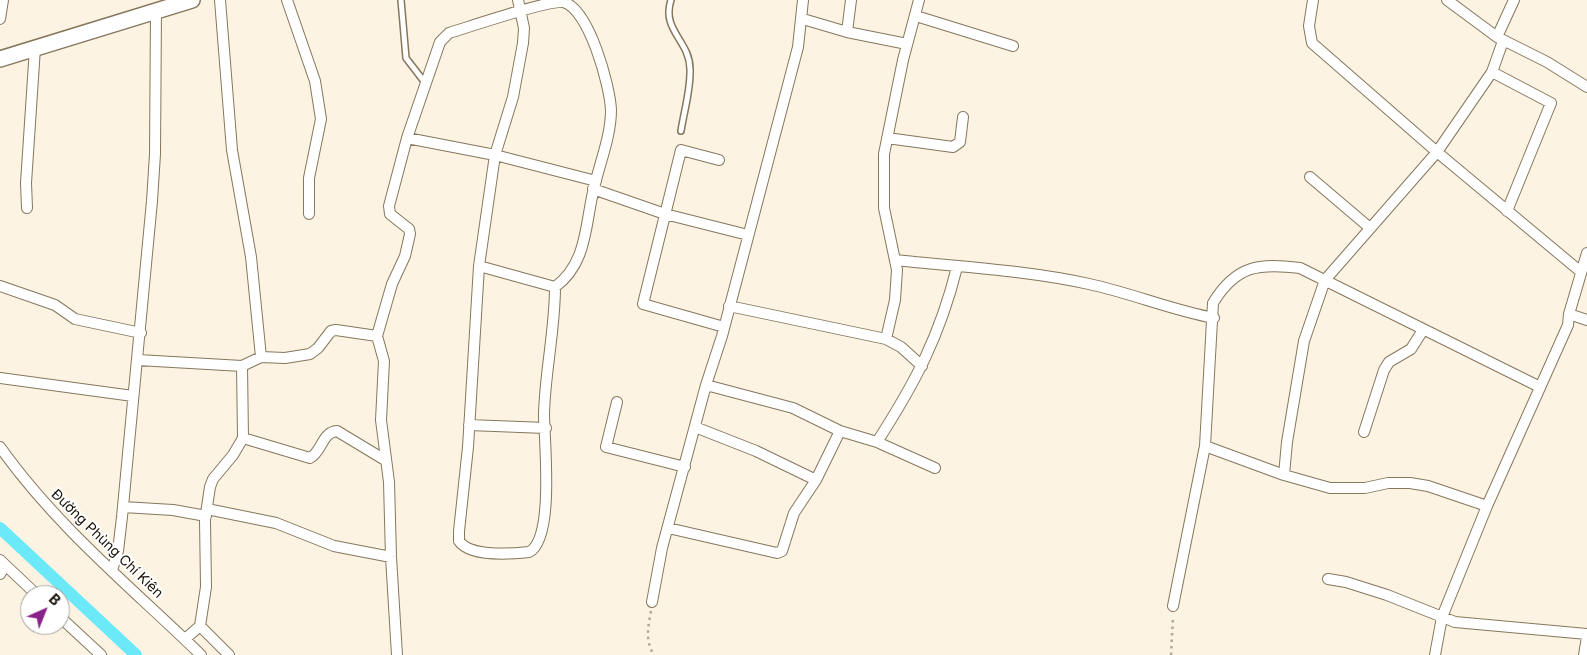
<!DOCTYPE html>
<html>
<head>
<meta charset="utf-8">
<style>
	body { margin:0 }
	#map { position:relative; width:1587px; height:655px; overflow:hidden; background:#fdf3e2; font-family:Inter,sans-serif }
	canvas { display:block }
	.north { position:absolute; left:20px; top:585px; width:50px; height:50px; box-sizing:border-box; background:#fff; border:1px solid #a19f9b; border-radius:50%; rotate:44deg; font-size:14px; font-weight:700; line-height:20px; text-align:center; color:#140e05 }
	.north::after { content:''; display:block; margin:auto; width:18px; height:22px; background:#892289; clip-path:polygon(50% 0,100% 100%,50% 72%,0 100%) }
</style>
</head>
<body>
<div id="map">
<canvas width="1587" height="655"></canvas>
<div class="north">B</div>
</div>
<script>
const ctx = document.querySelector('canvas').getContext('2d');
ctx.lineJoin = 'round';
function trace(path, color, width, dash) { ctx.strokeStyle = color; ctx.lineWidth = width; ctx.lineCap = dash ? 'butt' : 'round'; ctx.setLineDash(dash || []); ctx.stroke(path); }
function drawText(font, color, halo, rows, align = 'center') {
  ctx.font = font + ' Inter,sans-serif'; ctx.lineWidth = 4; ctx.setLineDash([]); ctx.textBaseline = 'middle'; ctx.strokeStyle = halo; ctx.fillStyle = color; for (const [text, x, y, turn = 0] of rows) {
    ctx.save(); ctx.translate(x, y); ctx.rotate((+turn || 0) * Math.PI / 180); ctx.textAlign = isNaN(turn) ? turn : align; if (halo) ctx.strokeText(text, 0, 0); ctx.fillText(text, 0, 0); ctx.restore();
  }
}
const canal = new Path2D(`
	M 0,528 L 136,655`);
const path = new Path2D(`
	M 651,611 C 648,627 645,641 654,655
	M 1171,655 L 1173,617`);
const lane = new Path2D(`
	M 401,0 L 406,58 L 426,84
	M 671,0 C 661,30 690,41 690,69 C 691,89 684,111 681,131`);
const street = new Path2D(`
	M 220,0 L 232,150 L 251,257 L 261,357
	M 287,0 L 315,81 L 321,119 L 309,178 L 309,214
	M 518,0 L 524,28 L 523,43 L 513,97 L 495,155 L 479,266 L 468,447 L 459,531 L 459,541 C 470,557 511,554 529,552 C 555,539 544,440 544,414 C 545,372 555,330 555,287
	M 1313,0 L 1309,26 L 1312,43 L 1437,152 L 1581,272
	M 1447,0 L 1497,37 L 1547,62 L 1587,87
	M 916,16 L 1013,46
	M 0,19 L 3,0
	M 803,19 L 847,32 L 907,44
	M 847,32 L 851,0
	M 1497,37 L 1514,0
	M 1492,72 L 1551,103 L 1507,211
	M 407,138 L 495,155 L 596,181
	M 887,138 L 953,147 L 960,142 L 963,117
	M 719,160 L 681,150 L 643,304 L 724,327
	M 1310,177 L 1370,228
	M 593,189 L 665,214 L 748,235
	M 27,208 L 26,183 L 35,48
	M 895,260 C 960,267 1025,270 1089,284 C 1131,293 1171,310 1214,318
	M 479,266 L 555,287
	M 0,286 L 55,305 L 75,319 L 141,333
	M 729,306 L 886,339 L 901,347 L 922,366
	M 1569,314 L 1587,320
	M 377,336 L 392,284 L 405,256 L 410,234 L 409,229 L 390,214 L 389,206 L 407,138 L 440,42 L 449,33 C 469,27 548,0 563,2 C 589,8 610,86 611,110 C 611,136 600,162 594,188 C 585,223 588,263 555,287
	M 886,339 L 895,300 L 897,270 L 884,208 L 884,154 L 903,60 L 919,0
	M 138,360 L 242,366 L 261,357 L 285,358 L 310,354 L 318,348 L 331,331 L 336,330 L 377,336 L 384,361 L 381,420 L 389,482 L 391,557 L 397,655
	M 0,378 L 133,396
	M 706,385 L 793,408 L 840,431 L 877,442 L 935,468
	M 617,402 L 606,447 L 685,467
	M 469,425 L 546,428
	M 695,427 L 756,451 L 816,480
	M 1364,432 L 1384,370 L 1389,362 L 1411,349 L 1423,330
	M 243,438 L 310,458 C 322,452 322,432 337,431 L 385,460
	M 877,442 C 915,383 940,336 957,267
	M 1205,446 L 1284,475 L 1330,488 L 1365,488 L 1388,483 L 1410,483 L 1428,486 L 1487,506
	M 0,447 C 56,526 132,588 201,655
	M 1284,475 L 1287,442 L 1304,341 L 1325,280 L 1437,152 L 1492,72 L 1503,41
	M 123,507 L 173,510 L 206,516
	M 207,509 L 276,523 L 334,546 L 391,557
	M 668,528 L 777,553 L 782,551 L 794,513 L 816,480 L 840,431
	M 0,560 L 37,595
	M 112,570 L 118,551 L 122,517 L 152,201 L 155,154 L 156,10
	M 0,574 L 5,566
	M 1328,579 L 1346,582 L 1387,595 L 1455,622 L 1587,634
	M 652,602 L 662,548 L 706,385 L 722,336 L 798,47 L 803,0
	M 1173,606 L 1205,446 L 1213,303 C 1236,265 1259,263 1300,268 L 1540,387
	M 60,617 L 101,655
	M 200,626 L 229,655
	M 185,639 L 200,626 L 206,587 L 205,520 L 210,487 L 213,479 L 233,455 L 243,438 L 242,366
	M 1435,655 L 1442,617 L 1487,506 L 1568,325 L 1569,314 L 1587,253
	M 1584,655 L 1587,637`);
const secondary = new Path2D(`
	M 0,59 L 192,0`);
const streetNames = [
	["Đường Phùng Chí Kiên",107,544,44]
];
trace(canal, '#6ce9f8', 12);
trace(lane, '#86775d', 8);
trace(street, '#86775d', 12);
trace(secondary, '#86775d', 18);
trace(path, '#afa798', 2.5, [2.5, 4]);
trace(lane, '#fff', 5);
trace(street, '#fff', 10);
trace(secondary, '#fff', 15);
drawText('14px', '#140e05', '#fff', streetNames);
</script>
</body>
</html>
